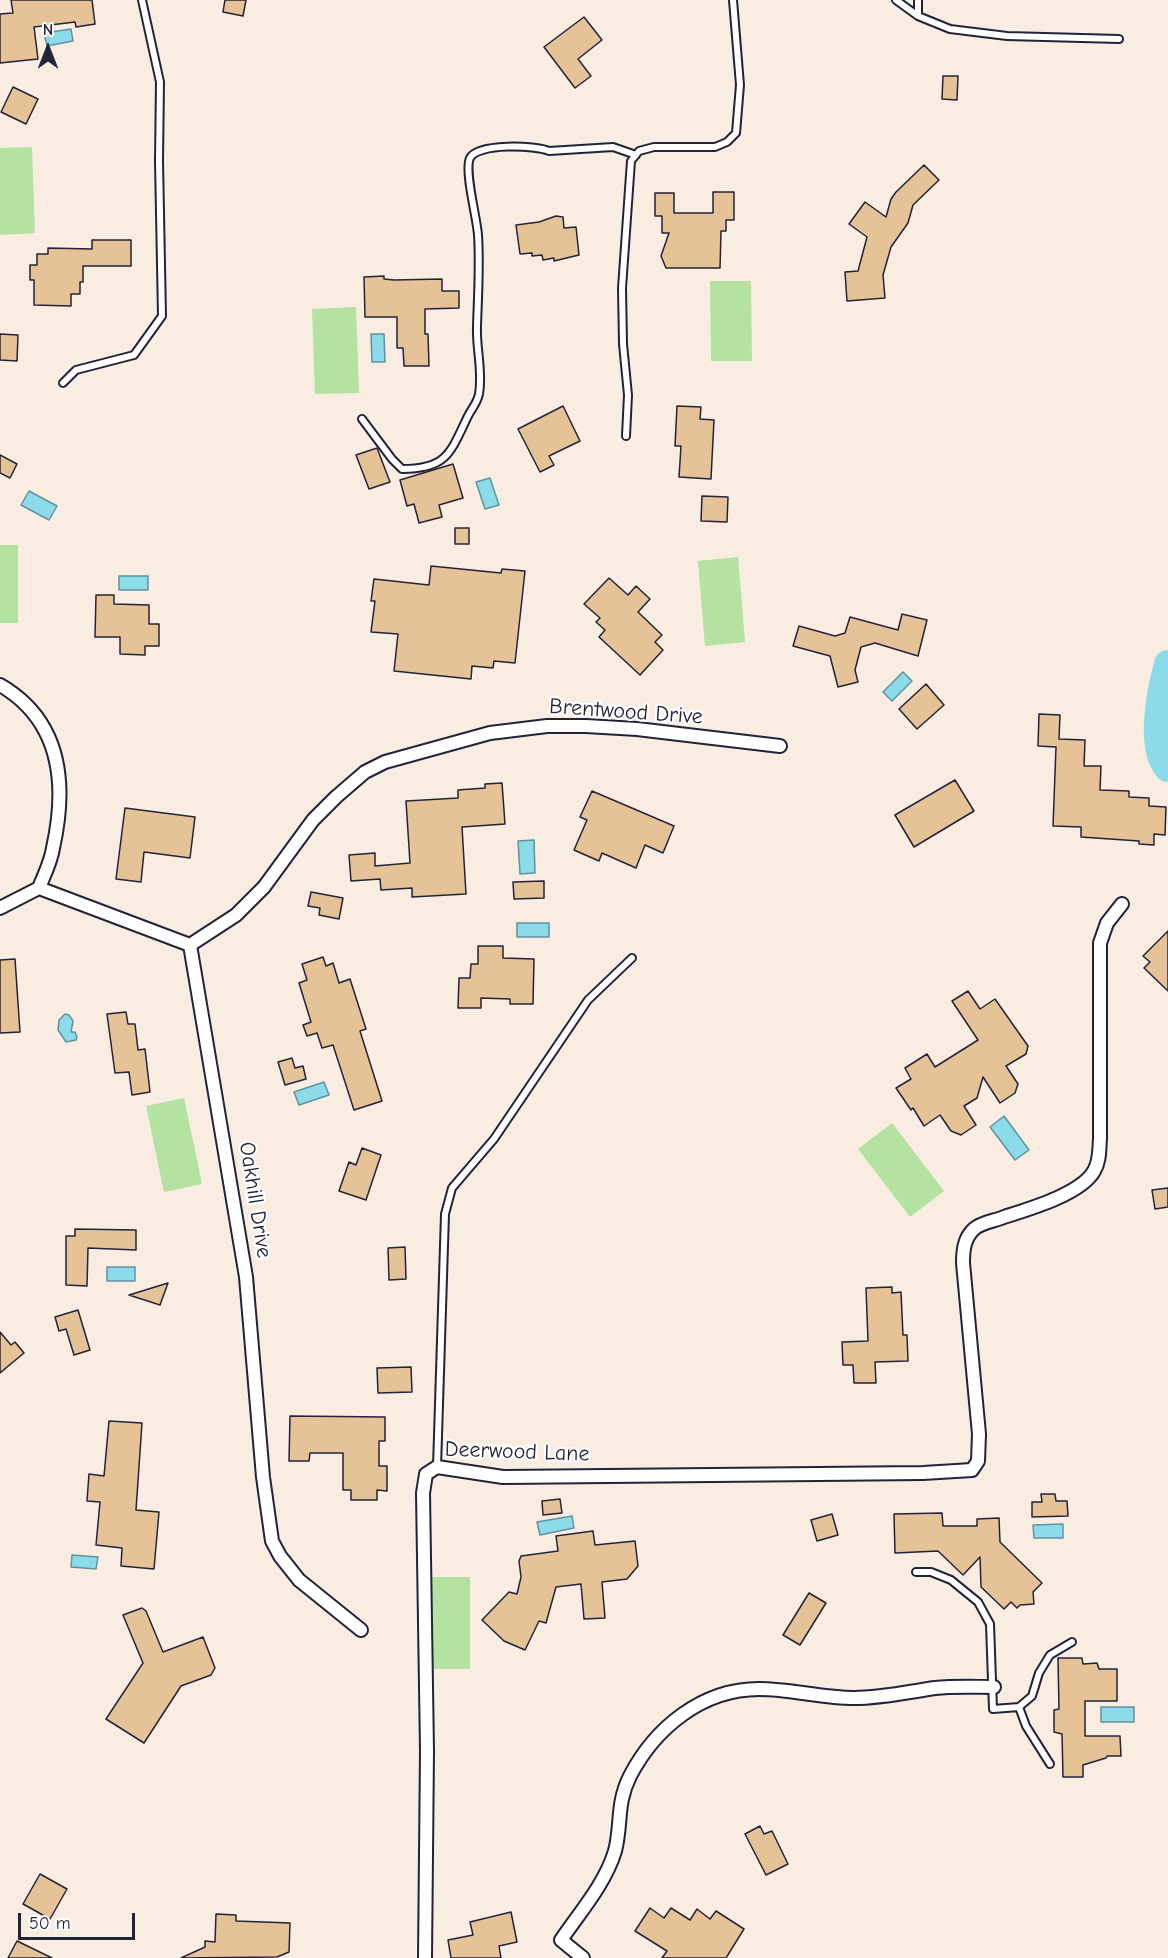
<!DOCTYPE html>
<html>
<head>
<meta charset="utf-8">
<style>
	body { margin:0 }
	#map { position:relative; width:1168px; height:1958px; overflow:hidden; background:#f8ede0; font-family:"Comic Neue",sans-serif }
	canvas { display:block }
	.north { position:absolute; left:18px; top:18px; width:60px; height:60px; -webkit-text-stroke:4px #fff; paint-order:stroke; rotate:0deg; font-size:16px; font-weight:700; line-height:24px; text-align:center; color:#22223b }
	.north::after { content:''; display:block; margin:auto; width:21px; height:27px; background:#22223b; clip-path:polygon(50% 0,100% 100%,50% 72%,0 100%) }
	.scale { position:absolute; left:18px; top:1913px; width:117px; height:27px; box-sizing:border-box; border:3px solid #22223b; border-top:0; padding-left:8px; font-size:18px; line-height:21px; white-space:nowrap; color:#22223b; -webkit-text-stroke:4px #fff; paint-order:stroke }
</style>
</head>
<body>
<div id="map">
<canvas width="1168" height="1958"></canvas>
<div class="north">N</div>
<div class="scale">50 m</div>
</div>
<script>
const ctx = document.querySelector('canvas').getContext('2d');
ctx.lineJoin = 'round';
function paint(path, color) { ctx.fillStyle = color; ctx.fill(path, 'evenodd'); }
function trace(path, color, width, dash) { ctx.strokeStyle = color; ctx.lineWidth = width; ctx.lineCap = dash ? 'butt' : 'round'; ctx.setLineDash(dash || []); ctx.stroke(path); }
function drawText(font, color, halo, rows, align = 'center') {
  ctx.font = font + ' "Comic Neue",sans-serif'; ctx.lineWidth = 4.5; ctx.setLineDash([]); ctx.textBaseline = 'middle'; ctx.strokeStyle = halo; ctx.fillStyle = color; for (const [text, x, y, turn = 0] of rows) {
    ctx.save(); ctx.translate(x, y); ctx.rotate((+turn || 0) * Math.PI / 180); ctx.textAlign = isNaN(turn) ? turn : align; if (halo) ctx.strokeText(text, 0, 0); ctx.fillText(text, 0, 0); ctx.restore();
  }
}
const green = new Path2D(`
	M 32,147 L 35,233 L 0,235 L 0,148 Z
	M 710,281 L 751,281 L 752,361 L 711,361 Z
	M 356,307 L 359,393 L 315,394 L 312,309 Z
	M 0,545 L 18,545 L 18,623 L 0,623 Z
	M 738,557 L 745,642 L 705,646 L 698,561 Z
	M 184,1098 L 202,1184 L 164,1192 L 146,1106 Z
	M 892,1123 L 944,1191 L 910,1217 L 858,1149 Z
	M 432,1577 L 470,1577 L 470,1669 L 432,1669 Z`);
const water = new Path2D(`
	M 71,29 L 73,41 L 47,46 L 44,33 Z
	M 371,334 L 384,334 L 385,362 L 372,362 Z
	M 490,478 L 499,505 L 485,509 L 476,482 Z
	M 29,491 L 57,506 L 49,520 L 21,505 Z
	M 119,576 L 148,576 L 148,590 L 119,590 Z
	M 903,672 L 912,681 L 892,701 L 883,692 Z
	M 534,840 L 535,873 L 520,874 L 518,841 Z
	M 517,923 L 549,923 L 549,937 L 517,937 Z
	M 65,1014 L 69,1015 L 73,1021 L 71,1032 L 75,1032 L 77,1037 L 76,1040 L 66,1042 L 58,1030 L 59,1020 Z
	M 324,1082 L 329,1095 L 299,1105 L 294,1092 Z
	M 1004,1116 L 1029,1150 L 1015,1160 L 990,1127 Z
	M 107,1267 L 135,1267 L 135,1281 L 107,1281 Z
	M 572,1516 L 574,1528 L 540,1535 L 537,1522 Z
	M 1063,1524 L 1063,1538 L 1034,1538 L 1033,1525 Z
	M 72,1555 L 98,1557 L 96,1569 L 71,1567 Z
	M 1101,1707 L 1134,1707 L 1134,1722 L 1101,1722 Z`);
const river = new Path2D(`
	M 1168,664 C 1161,690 1149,746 1168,768`);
const building = new Path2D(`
	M 11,0 L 92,0 L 95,24 L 76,27 L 75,22 L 34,27 L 38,59 L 0,63 L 0,14 L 13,13 Z
	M 225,0 L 246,0 L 243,16 L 223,12 Z
	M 584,17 L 602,40 L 578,59 L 591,76 L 575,88 L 544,47 Z
	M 943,76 L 958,76 L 957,100 L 942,99 Z
	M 13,87 L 38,99 L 26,124 L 1,112 Z
	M 924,165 L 939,180 L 913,205 L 908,223 L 891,247 L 883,275 L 885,298 L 847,301 L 845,272 L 858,271 L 867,237 L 849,224 L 865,202 L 886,217 L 891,199 L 896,192 Z
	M 713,192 L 734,192 L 734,220 L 726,220 L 726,231 L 721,231 L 720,268 L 666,268 L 661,256 L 669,233 L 662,233 L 662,216 L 655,216 L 655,193 L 674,193 L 674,213 L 713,213 Z
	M 556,216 L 563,217 L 564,228 L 576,227 L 579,255 L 554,261 L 554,258 L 543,260 L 542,255 L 532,256 L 532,253 L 520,254 L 516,225 L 539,222 Z
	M 92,240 L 131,240 L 131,266 L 83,266 L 83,282 L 80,282 L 80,294 L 71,294 L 71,306 L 34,305 L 34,280 L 30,280 L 30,265 L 37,265 L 37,254 L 48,254 L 48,248 L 92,249 Z
	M 384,276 L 384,279 L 394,280 L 442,279 L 442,291 L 459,291 L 459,308 L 425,309 L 425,334 L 428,334 L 429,366 L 404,366 L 403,348 L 397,348 L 397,317 L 365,317 L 364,277 Z
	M 0,334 L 18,335 L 17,361 L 0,360 Z
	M 563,406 L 580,441 L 549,456 L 554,465 L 540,472 L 518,429 Z
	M 677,406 L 701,407 L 700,419 L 714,420 L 711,479 L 679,477 L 681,446 L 675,446 Z
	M 377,448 L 390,482 L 369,489 L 356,455 Z
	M 0,455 L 17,464 L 10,478 L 0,473 Z
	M 453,464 L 463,498 L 439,505 L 442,517 L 419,523 L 414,504 L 407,506 L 400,480 Z
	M 702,496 L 728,497 L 727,522 L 701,521 Z
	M 455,528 L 469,528 L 469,544 L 455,544 Z
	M 431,566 L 501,573 L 502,569 L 525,571 L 515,663 L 494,661 L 493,668 L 472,666 L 471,679 L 394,671 L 398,634 L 371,632 L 375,601 L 371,601 L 374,579 L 429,585 Z
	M 609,578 L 628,595 L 636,586 L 650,599 L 638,612 L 662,635 L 655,642 L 663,650 L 640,675 L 599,637 L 605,630 L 596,622 L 600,618 L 584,604 Z
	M 96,595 L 114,595 L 114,604 L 149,605 L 149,624 L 159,624 L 159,646 L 145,646 L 145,655 L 120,654 L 120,637 L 95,637 Z
	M 902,614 L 927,620 L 918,656 L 875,643 L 861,647 L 855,670 L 858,682 L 838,687 L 830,656 L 793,646 L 799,626 L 835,636 L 845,633 L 850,617 L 898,630 Z
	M 926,684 L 944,705 L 917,729 L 899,709 Z
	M 1039,714 L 1060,715 L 1059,739 L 1085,740 L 1084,766 L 1101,766 L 1100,790 L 1129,791 L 1129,797 L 1149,798 L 1149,806 L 1166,807 L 1165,835 L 1154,834 L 1154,845 L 1139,844 L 1139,841 L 1081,837 L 1081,827 L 1053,826 L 1056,747 L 1038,746 Z
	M 955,780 L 974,811 L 914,847 L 895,815 Z
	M 502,783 L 505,824 L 462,827 L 466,894 L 412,897 L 412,888 L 381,890 L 380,879 L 351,881 L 349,855 L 375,853 L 375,866 L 410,863 L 406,801 L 458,798 L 458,790 L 485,788 L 485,784 Z
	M 592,791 L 674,826 L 663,853 L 645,845 L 636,868 L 602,853 L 599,861 L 574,850 L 587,820 L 580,817 Z
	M 125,808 L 195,817 L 190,858 L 144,852 L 141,882 L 116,879 Z
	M 544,881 L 544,898 L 514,899 L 513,882 Z
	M 311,892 L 343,898 L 339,919 L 319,915 L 320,908 L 308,906 Z
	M 1168,931 L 1168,991 L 1144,968 L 1150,962 L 1143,956 Z
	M 478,946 L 503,946 L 503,958 L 534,959 L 533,1004 L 510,1004 L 510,999 L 481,998 L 481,1008 L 458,1008 L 459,978 L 470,978 L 471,964 L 478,964 Z
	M 323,957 L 326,966 L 333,963 L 339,983 L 350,979 L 366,1029 L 360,1031 L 382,1101 L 354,1110 L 333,1045 L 322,1048 L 317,1033 L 307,1036 L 303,1025 L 311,1022 L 299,983 L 307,980 L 302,964 Z
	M 15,959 L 20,1032 L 0,1033 L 0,960 Z
	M 968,991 L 980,1009 L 995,999 L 1028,1046 L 1026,1054 L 1006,1066 L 1018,1084 L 1015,1093 L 1000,1103 L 983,1077 L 977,1098 L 964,1106 L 976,1125 L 961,1135 L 951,1131 L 940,1115 L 924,1126 L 913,1108 L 911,1110 L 896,1088 L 911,1079 L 905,1068 L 927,1054 L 935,1067 L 978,1040 L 952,1001 Z
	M 126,1012 L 128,1024 L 135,1024 L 138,1050 L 145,1049 L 150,1092 L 132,1095 L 129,1072 L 115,1073 L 107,1014 Z
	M 292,1058 L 295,1068 L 303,1066 L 306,1079 L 285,1085 L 278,1062 Z
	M 362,1148 L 381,1155 L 366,1200 L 339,1191 L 349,1162 L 356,1165 Z
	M 1168,1188 L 1168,1207 L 1155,1209 L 1152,1190 Z
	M 75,1229 L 136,1230 L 136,1250 L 88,1248 L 87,1286 L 66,1285 L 66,1236 L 75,1236 Z
	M 405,1247 L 406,1279 L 389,1280 L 388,1248 Z
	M 168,1283 L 160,1305 L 129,1295 Z
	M 892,1287 L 892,1293 L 901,1292 L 903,1335 L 907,1335 L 908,1361 L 875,1362 L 876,1383 L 854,1383 L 853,1365 L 843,1365 L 842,1342 L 868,1341 L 866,1288 Z
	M 78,1310 L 90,1350 L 74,1355 L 66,1329 L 59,1331 L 55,1317 Z
	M 0,1332 L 11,1345 L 15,1342 L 24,1353 L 0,1373 Z
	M 411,1367 L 412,1392 L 378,1393 L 377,1368 Z
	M 290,1416 L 385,1417 L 385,1441 L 379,1441 L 379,1466 L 387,1466 L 387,1491 L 377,1490 L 377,1500 L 351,1500 L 351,1490 L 343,1490 L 343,1453 L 310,1453 L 309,1461 L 289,1461 Z
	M 109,1421 L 142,1423 L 136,1510 L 159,1512 L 154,1569 L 121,1566 L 122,1548 L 96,1545 L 100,1502 L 87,1501 L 89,1474 L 104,1476 Z
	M 1041,1494 L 1055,1494 L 1056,1501 L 1067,1501 L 1068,1516 L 1032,1517 L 1032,1502 L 1042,1502 Z
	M 560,1499 L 562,1513 L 543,1515 L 542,1501 Z
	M 942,1513 L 943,1526 L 977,1526 L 977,1519 L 999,1518 L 1000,1542 L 1042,1583 L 1033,1592 L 1034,1604 L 1020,1605 L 1017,1608 L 1011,1602 L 1004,1609 L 981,1587 L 980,1557 L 963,1575 L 938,1551 L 895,1553 L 894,1514 Z
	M 832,1514 L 838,1535 L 817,1541 L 811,1520 Z
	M 593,1531 L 595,1545 L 635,1541 L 638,1566 L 627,1579 L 602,1582 L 605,1618 L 584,1619 L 581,1584 L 556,1587 L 546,1623 L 539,1621 L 525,1650 L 504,1641 L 482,1620 L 509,1592 L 517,1594 L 521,1577 L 519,1561 L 521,1556 L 558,1551 L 556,1536 Z
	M 809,1593 L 826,1603 L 800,1645 L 783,1635 Z
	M 142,1608 L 146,1611 L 163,1652 L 203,1637 L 215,1668 L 211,1675 L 181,1686 L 144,1743 L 106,1719 L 143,1663 L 123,1615 Z
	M 1058,1658 L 1082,1658 L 1083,1664 L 1097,1663 L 1099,1669 L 1117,1669 L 1117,1701 L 1085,1701 L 1085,1736 L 1120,1736 L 1121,1756 L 1107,1756 L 1106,1758 L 1083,1765 L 1083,1777 L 1063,1777 L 1062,1734 L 1054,1732 L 1054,1710 L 1059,1709 Z
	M 760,1826 L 764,1834 L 772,1831 L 788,1864 L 766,1875 L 745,1834 Z
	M 40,1874 L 67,1889 L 50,1919 L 23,1904 Z
	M 650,1908 L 664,1918 L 671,1908 L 690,1920 L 697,1909 L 710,1919 L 716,1911 L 744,1929 L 726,1958 L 662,1958 L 667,1951 L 635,1931 Z
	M 511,1912 L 517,1942 L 499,1946 L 501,1958 L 451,1958 L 448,1940 L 473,1935 L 470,1922 Z
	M 216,1914 L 236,1915 L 236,1921 L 290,1923 L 289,1952 L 277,1957 L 181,1958 L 205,1947 L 205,1941 L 215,1942 Z
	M 17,1941 L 52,1958 L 8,1958 Z`);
const lane = new Path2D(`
	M 896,0 L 918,16 L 950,29 L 1007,36 L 1119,39
	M 918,0 L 918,16
	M 63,383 L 76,370 L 134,355 L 162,316 L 159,161 L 160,82 L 142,0
	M 362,419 L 392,459 L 402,469 C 446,469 450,454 467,418 C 471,409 477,404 479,394 C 483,371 476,349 477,326 C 478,295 480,265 478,235 C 477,218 464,171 470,158 C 477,143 536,145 549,151 L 613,147 L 636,155
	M 626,436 L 628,395 L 623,344 L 622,288 L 631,161 L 639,151 L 654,147 L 715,147 L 727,142 L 736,133 L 740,85 L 733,0
	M 437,1467 L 445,1214 L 452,1188 L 494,1139 L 588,1000 L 632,958
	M 916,1572 L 931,1572 L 951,1580 L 978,1602 L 990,1624 L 993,1709 L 1019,1707 L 1026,1726 L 1050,1764
	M 1019,1707 L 1032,1696 L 1039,1673 L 1050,1655 L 1072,1642`);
const street = new Path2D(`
	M 0,685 C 62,721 67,785 53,848 C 51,862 44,875 39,888
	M 0,908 L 39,888 L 190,945
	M 190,945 L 246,1277 L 263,1477 L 272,1541 L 280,1556 L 299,1580 L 361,1630
	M 190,945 L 236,915 L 264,887 L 313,820 L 336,797 L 365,772 L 385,762 L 490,733 L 547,726 L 586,726 L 637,729 L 780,746
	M 425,1958 L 427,1751 L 423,1493 L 426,1474 L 437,1467 L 503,1477 L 923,1473 L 972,1470 L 978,1461 L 979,1434 L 963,1263 C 963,1251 964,1238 974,1229 C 982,1222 995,1221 1004,1217 C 1029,1209 1081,1194 1094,1171 C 1100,1161 1099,1150 1100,1139 L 1100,943 L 1107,923 L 1122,904
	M 583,1958 L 561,1940 C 580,1912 605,1884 615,1851 C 622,1824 616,1804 630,1776 C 655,1728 702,1689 759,1689 C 791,1689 822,1698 854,1698 C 881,1698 908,1692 935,1688 C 954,1686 974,1687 994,1687`);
const streetNames = [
	["Brentwood Drive",626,712,4],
	["Oakhill Drive",255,1200,81],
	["Deerwood Lane",517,1452,2]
];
paint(green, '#b3e2a1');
paint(water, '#8bdbe8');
trace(water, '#6191a3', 1.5);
trace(river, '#8bdbe8', 28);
paint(building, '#e6c397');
trace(building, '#22223b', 1.5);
trace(lane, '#22223b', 10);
trace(street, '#22223b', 16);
trace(lane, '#fff', 6);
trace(street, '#fff', 12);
drawText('22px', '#22223b', '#fff', streetNames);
</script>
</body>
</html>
